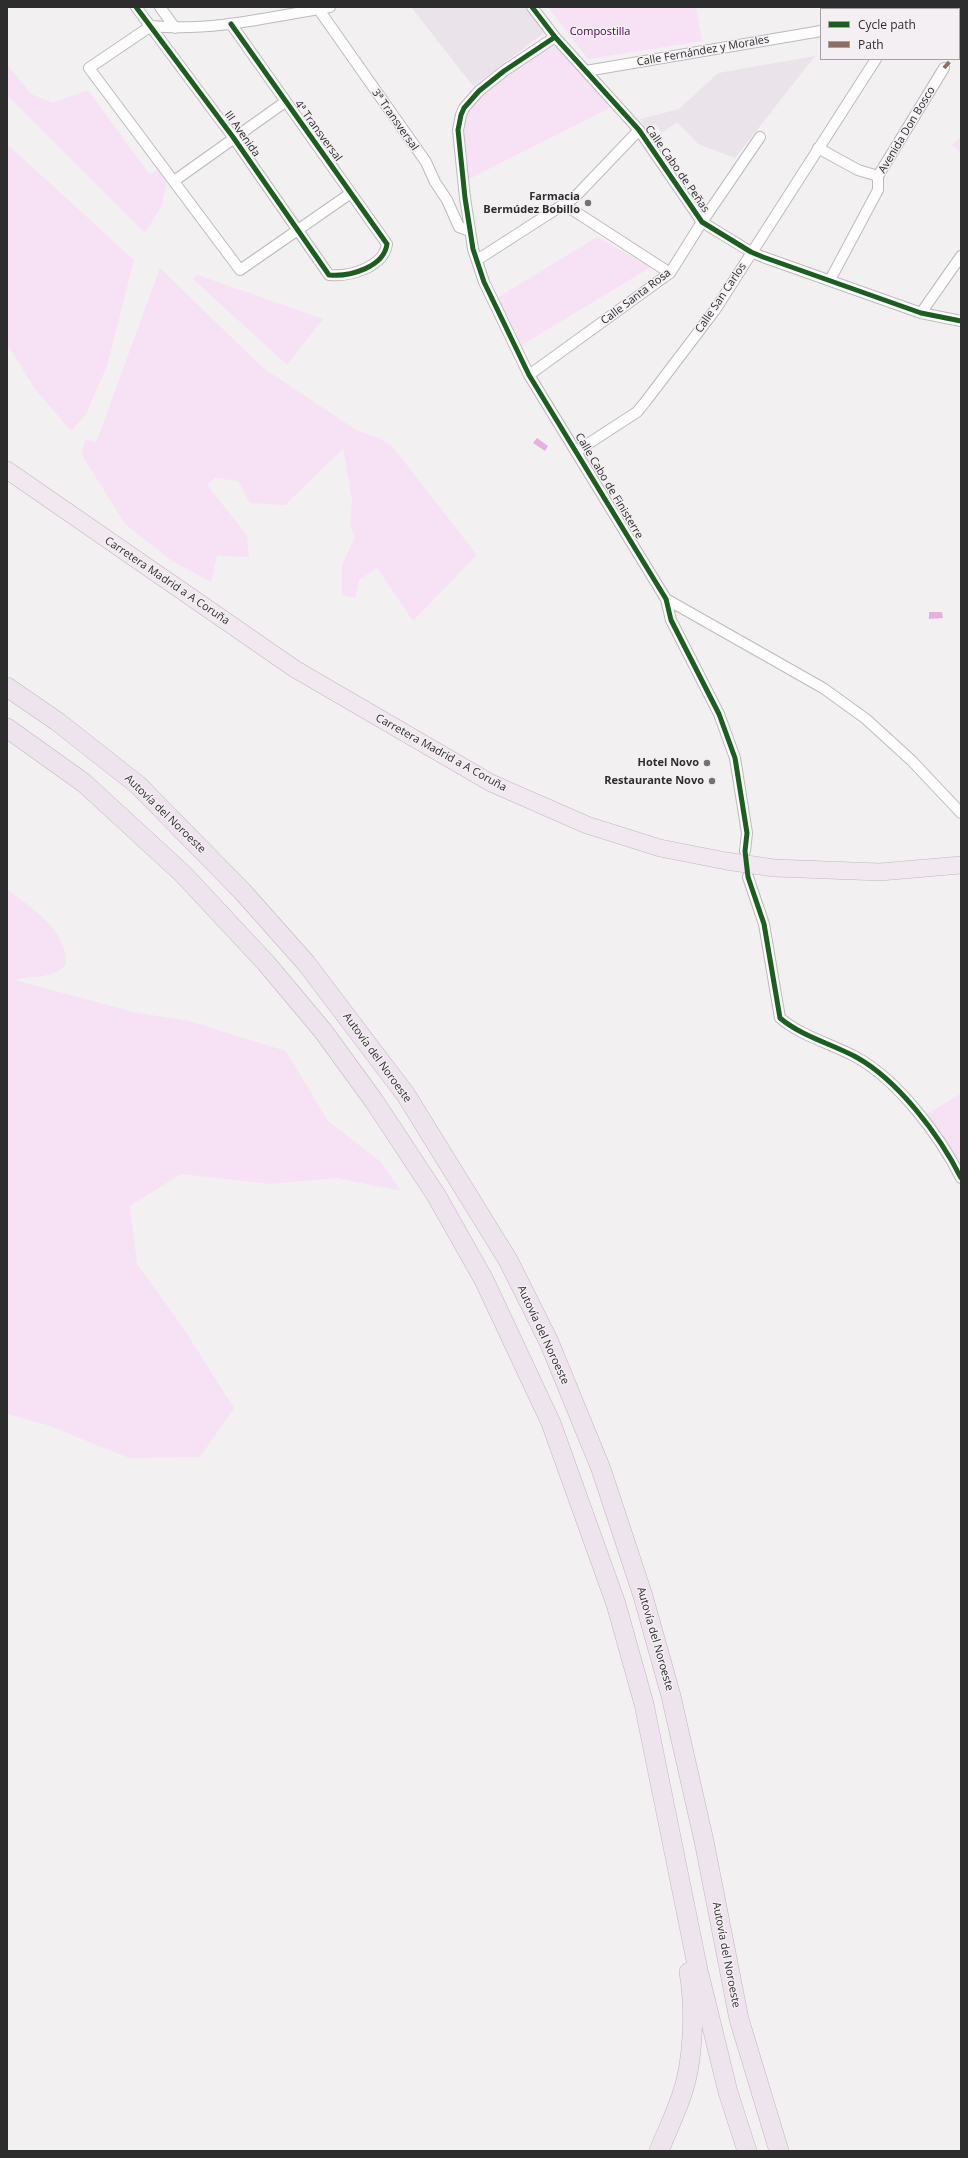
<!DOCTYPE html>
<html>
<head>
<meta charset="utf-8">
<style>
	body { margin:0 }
	#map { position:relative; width:968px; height:2158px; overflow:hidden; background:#f3f0f2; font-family:"Open Sans",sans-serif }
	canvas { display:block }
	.frame { position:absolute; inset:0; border:8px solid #2e2d2e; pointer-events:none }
	.legend { position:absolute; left:820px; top:8px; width:140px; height:52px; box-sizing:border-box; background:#f4eff3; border:1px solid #a5a1a4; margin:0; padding:5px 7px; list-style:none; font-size:12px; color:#2e2d2e }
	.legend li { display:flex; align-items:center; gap:8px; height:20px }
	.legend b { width:20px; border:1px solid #a5a1a4 }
</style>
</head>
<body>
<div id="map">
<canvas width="968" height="2158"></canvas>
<div class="frame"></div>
<ul class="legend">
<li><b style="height:5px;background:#1b5e20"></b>Cycle path</li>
<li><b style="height:5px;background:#8d6e63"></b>Path</li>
</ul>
</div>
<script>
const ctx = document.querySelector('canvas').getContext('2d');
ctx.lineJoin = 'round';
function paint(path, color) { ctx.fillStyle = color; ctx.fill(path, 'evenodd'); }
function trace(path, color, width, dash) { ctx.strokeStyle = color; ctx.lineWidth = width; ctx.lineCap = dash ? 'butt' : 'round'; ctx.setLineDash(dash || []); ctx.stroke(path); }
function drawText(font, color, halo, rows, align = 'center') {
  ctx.font = font + ' "Open Sans",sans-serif'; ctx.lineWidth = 3; ctx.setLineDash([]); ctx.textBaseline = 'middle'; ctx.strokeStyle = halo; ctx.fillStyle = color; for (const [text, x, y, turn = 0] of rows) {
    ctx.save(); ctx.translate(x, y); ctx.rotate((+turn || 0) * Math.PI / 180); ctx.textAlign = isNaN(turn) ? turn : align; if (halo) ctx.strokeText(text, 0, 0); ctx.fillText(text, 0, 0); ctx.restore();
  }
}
const built = new Path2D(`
	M 411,7 L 525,7 L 544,33 L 473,86 Z
	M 815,56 L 735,158 L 698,144 L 677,122 L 662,133 L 655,124 L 646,128 L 640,119 L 679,109 L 718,73 Z`);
const green = new Path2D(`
	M 548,7 L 696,7 L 702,41 L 588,59 Z
	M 553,46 L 557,47 L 610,108 L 467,180 C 466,164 461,144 463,128 C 468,93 524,63 553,46 Z
	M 7,64 L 31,94 L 53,103 L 88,90 L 150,175 L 159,168 L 167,179 L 162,205 L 145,233 L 7,95 Z
	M 961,137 L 961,153 L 952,145 Z
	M 7,144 L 134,260 L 107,366 L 86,414 L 71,431 L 35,389 L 7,344 Z
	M 597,237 L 651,267 L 522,345 L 497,298 Z
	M 160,268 L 263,368 L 356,430 L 379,438 L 392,446 L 477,555 L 413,621 L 377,568 L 359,580 L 355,598 L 342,595 L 342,565 L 355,537 L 350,526 L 352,500 L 343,449 L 285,505 L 250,503 L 238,481 L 215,478 L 207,485 L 247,535 L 249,557 L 217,556 L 211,582 L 172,561 L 125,524 L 82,455 L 85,439 L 96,443 Z
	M 198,275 L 323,319 L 287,365 L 193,279 Z
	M 7,889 C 32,909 67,929 66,964 C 54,980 31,975 15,980 L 133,1012 L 189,1021 L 286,1051 L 328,1121 L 381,1162 L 401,1191 L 337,1178 L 270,1184 L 181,1174 L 130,1206 L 137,1264 L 182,1326 L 234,1408 L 200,1457 L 129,1458 L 47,1425 L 7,1414 Z
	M 960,1094 L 961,1094 L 961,1167 L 924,1116 Z`);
const water = new Path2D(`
	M 537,438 L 548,446 L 545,451 L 533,443 Z
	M 929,612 L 942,612 L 943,618 L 929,619 Z`);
const minor = new Path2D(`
	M 136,7 L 233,137 L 329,275 C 350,277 384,267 387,244 L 231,24
	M 160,7 L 175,28
	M 317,7 L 426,162 L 435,182 L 447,200 L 459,227 L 470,231
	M 532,7 L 555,37 L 639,130 L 702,222 L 751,252 L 763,257 L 921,313 L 961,321
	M 955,9 L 961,8
	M 151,26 L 89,68 L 240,270 L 351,193
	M 151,26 C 211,32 271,17 330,7
	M 555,37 L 504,71 L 479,91 L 464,108 L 461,115 L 458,130 L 465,198 L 473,249 L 484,282 L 529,375 L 666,599 L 671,620 L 719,714 L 735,758 L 747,833 L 745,851
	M 586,71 L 821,31
	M 818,148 L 858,170 L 878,176
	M 174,181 L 285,102
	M 565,205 L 670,273
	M 477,260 L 575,197 L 639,130
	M 830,280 L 878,190 L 878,176 L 944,68
	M 921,313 L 961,256
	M 529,375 L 670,273 L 702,222 L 760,137
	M 577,451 L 637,412 L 646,401 L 715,310 L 876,59
	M 666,599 L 823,688 L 866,719 L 912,761 L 961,813
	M 748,877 L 764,924 L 780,1018 C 801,1036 832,1044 856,1057 C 898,1080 940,1136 961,1178`);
const trunk = new Path2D(`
	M 7,470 L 295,669 L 491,783 L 587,825 L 660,848 L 726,861 L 774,868 L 880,872 L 961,865`);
const motorway = new Path2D(`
	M 7,687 L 58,722 L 138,785 L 242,891 L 306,963 L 406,1095 L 508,1260 L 549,1342 L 601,1469 L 643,1596 L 671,1696 L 704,1841 L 739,2019 L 779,2151
	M 7,728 L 84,783 L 183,874 L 266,963 L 323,1031 L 374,1101 L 436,1195 L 484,1280 L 551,1423 L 616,1604 L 644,1704 L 698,1970 L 728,2092 L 747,2151
	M 659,2151 C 666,2133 675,2115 681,2097 C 694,2062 695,2008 689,1972`);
const quiet = new Path2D(`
	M 959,51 L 961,50
	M 944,68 L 952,59`);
const cycleway = new Path2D(`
	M 136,7 L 233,137 L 329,275 C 350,277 384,267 387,244 L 231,24
	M 532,7 L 555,37 L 639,130 L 702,222 L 751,252 L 763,257 L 921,313 L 961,321
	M 555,37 L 504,71 L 479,91 L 464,108 L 461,115 L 458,130 L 465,198 L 473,249 L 484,282 L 529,375 L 666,599 L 671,620 L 719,714 L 735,758 L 747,833 L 745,851 L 748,877 L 764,924 L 780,1018 C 801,1036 832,1044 856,1057 C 898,1080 940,1136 961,1178`);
const markers = [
	[588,203,4,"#737173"],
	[707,763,4,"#737173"],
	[712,781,4,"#737173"]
];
const parkNames = [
	["Compostilla",600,32]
];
const streetNames = [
	["Calle Fernández y Morales",703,51,-10],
	["3ª Transversal",395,120,55],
	["Avenida Don Bosco",907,130,-59],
	["4ª Transversal",318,131,54],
	["III Avenida",242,134,55],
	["Calle Cabo de Peñas",677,169,55],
	["Calle Santa Rosa",636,297,-37],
	["Calle San Carlos",721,298,-56],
	["Calle Cabo de Finisterre",609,486,59],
	["Carretera Madrid a A Coruña",167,581,34],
	["Carretera Madrid a A Coruña",441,753,29],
	["Autovía del Noroeste",165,814,44],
	["Autovía del Noroeste",377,1058,54],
	["Autovía del Noroeste",543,1335,65],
	["Autovía del Noroeste",655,1639,74],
	["Autovía del Noroeste",726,1955,79]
];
const poiNames = [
	["Farmacia",580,197],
	["Bermúdez Bobillo",580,210],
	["Hotel Novo",699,763],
	["Restaurante Novo",704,781]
];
paint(built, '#ebe3ea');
paint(green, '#f6e2f4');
paint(water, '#e6b0e0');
trace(minor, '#bdbabc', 12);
trace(trunk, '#c2b6c0', 18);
trace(motorway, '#c2b6c0', 20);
trace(minor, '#fdfdfd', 10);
trace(trunk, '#f1e8f0', 17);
trace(motorway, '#eee4ed', 19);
trace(quiet, '#8d6e63', 4, [8, 4]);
trace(cycleway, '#1b5e20', 5);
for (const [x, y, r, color] of markers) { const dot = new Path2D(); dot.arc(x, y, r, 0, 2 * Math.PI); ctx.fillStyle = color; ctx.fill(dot); trace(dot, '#f4eff3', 1.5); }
drawText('11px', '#470245', '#f4eff3', parkNames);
drawText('11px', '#2e2d2e', '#f4eff3', streetNames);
drawText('bold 11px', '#2e2d2e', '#f4eff3', poiNames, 'right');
</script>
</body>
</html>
